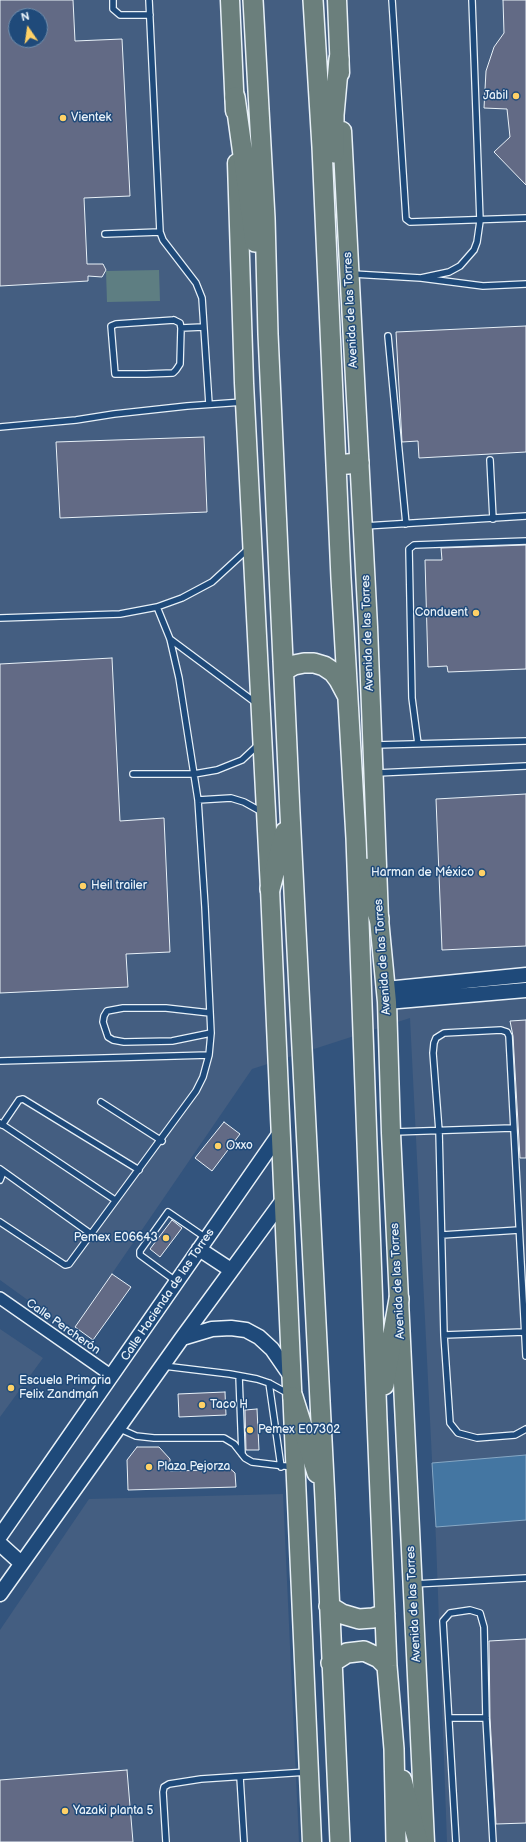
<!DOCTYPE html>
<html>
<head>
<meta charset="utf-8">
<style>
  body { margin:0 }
  #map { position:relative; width:526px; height:1842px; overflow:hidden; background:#33547d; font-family:"Balsamiq Sans",sans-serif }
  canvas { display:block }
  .north { position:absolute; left:8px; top:8px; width:40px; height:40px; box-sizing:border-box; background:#1f4a7a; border:1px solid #6f8dac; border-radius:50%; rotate:347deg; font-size:11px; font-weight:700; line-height:16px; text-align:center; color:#e8f1f8 }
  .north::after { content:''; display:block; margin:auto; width:14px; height:18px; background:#ffd166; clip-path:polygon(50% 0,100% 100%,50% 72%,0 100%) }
</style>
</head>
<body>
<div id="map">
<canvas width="526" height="1842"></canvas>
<div class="north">N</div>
</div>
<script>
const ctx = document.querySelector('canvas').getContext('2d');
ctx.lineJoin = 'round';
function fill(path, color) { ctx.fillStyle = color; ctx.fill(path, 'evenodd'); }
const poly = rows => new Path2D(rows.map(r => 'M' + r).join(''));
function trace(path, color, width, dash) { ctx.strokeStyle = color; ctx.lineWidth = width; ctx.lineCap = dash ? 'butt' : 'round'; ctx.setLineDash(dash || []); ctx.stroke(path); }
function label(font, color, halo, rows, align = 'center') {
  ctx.font = font + ' "Balsamiq Sans",sans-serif'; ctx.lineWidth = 3; ctx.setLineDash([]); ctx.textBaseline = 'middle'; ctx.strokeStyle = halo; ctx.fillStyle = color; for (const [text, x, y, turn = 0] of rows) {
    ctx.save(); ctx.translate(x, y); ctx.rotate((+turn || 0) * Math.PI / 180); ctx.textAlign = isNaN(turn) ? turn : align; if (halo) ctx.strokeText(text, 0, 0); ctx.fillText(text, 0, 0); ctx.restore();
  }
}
const built = poly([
  [0,0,526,0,526,1842,447,1842,436,1540,410,1018,252,1069,72,1332,0,1280],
  [16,16,40,16,40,40,16,40],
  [0,1329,43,1358,0,1417],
  [283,1494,299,1842,0,1842,0,1630,89,1499]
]);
const green = poly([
  [159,270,160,301,107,302,106,271]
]);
const water = poly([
  [526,1455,526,1520,436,1527,432,1463,526,1455]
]);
const building = poly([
  [0,0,73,0,75,41,122,39,130,196,84,198,87,264,103,264,106,270,102,277,88,276,88,281,0,286,0,0],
  [16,16,40,16,40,40,16,40,16,16],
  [503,0,526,0,526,185,494,152,510,137,507,109,484,108,486,71,494,47,504,33,503,0],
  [526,326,526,452,419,458,418,441,402,442,396,332,526,326],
  [204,437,207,512,60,518,56,442,204,437],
  [526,545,526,669,448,672,447,666,428,667,425,560,442,560,441,548,526,545],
  [112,658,120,821,164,818,170,952,126,954,128,987,0,993,0,664,112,658],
  [526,794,526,946,442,950,436,799,526,794],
  [526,1020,526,1158,520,1158,513,1036,510,1021,526,1020],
  [224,1122,240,1134,212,1171,195,1158,224,1122],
  [172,1220,182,1228,160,1257,150,1249,172,1220],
  [112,1274,131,1287,93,1340,75,1327,112,1274],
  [225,1392,226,1415,179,1417,178,1394,225,1392],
  [257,1409,259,1450,246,1450,245,1410,257,1409],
  [137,1447,159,1447,170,1459,170,1471,210,1470,210,1464,225,1464,235,1473,236,1487,128,1490,127,1460,137,1447],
  [526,1639,526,1823,496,1824,490,1718,489,1641,526,1639],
  [127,1770,133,1842,0,1842,0,1780,127,1770]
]);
const service = poly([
  [113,0,113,9,120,15,150,15],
  [149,0,160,232,163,240,196,283,202,298,209,404],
  [392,0,406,219,410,222,526,218],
  [105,234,160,232],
  [353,274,421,278,483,286,526,284],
  [421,278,449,272,460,266,474,250,477,242,480,221,472,0],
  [174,320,180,323,181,328,180,364,176,370,173,373,146,374,115,374,111,326,116,324,174,320],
  [181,328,203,327],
  [388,336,406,524],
  [0,427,76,420,114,414,187,406,243,402],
  [490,460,493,519],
  [365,526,526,516],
  [157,607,182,598,212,582,248,549],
  [0,618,120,614,157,607,170,639,179,678,198,800,205,907,211,1033,209,1055,203,1077,196,1091,69,1264,65,1265,0,1222],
  [170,639,256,703],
  [418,744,412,698,409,549,414,545,526,541],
  [375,745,526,741],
  [377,773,526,766],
  [133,774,194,774,217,770,242,760,258,745],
  [198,800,231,798,244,802,262,812],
  [210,1013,166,1008,123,1008,107,1011,104,1016,103,1022,108,1037,113,1040,124,1042,172,1041,211,1033],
  [0,1061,209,1055],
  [101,1102,162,1141],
  [0,1123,115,1200],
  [2,1125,19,1100,23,1099,139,1170],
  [394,1132,512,1128],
  [0,1169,91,1234],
  [0,1180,3,1172],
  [442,1235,519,1230],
  [177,1282,140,1255,140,1251,168,1212,206,1238],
  [444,1335,524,1332],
  [526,1356,509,1036,507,1032,501,1030,444,1033,436,1038,434,1043,433,1053,439,1131,444,1335,450,1423,458,1433,477,1438,515,1435,526,1429],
  [164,1366,230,1374,257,1379,269,1383,289,1394],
  [239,1376,242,1454],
  [269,1383,281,1467],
  [118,1428,136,1436,154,1438,224,1438,234,1444,245,1458,252,1462,293,1467],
  [414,1584,526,1578],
  [450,1718,486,1718],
  [240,1777,244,1842],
  [166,1842,163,1792,164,1787,169,1784,201,1779,307,1772],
  [456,1842,443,1621,450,1613,470,1610,480,1613,484,1627,486,1718,493,1842]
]);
const minor = poly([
  [0,1298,112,1376]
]);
const tertiary = poly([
  [386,989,526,975],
  [387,1002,526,990],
  [199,1249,231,1270],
  [182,1338,212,1329,231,1328,246,1330,259,1337,272,1349,292,1378],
  [0,1536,280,1133],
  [0,1544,21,1563],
  [0,1594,182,1338,283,1200]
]);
const primary = poly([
  [230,0,235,111],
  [337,0,340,73],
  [342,131,368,627,379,919,387,1002,391,1133,425,1842],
  [237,163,244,383,270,889,312,1842]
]);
const trunk = poly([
  [253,0,265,218,268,334,290,813,325,1499,340,1842],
  [313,0,322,147,341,578,356,838,377,1420,387,1666,394,1749,396,1842],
  [235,97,255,242],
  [334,153,334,115,339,59],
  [336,465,359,463],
  [285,670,294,665,304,663,314,663,324,666,333,672,339,680,347,695],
  [365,868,379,919],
  [270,889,285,832],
  [384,1385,399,1299],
  [293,1397,317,1473],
  [329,1606,342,1614,359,1619,373,1618,385,1614],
  [331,1663,347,1653,364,1651,379,1658,387,1666],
  [402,1780,418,1842]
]);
const markers = [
  [516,96,4,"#ffd166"],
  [63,118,4,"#ffd166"],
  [476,613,4,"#ffd166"],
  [482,873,4,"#ffd166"],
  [83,886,4,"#ffd166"],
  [218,1146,4,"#ffd166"],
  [166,1238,4,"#ffd166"],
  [11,1388,4,"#ffd166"],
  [202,1405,4,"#ffd166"],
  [250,1430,4,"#ffd166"],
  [149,1467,4,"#ffd166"],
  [65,1811,4,"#ffd166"]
];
const poiNames = [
  ["Jabil",508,96,"right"],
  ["Vientek",71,118],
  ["Conduent",468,613,"right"],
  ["Harman de México",474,873,"right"],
  ["Heil trailer",91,886],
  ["Oxxo",226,1146],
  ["Pemex E06643",158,1238,"right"],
  ["Escuela Primaria",19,1381],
  ["Felix Zandman",19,1395],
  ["Taco H",210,1405],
  ["Pemex E07302",258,1430],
  ["Plaza Pejorza",157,1467],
  ["Yazaki planta 5",73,1811]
];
const streetNames = [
  ["Avenida de las Torres",351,310,-93],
  ["Avenida de las Torres",368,633,-92],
  ["Avenida de las Torres",383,957,-94],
  ["Avenida de las Torres",398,1281,-93],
  ["Calle Hacienda de las Torres",168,1295,-56],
  ["Calle Percherón",63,1327,35],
  ["Avenida de las Torres",414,1604,-93]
];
fill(built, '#445e81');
fill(green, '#5e7e82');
fill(water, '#4476a2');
trace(water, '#86a7c4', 1);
fill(building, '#626a85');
trace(building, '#e8f1f8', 1);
trace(service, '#e8f1f8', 8);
trace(minor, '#e8f1f8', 14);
trace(tertiary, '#e8f1f8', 17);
trace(primary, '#e8f1f8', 21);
trace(trunk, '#e8f1f8', 22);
trace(service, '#1f4a7a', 5.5);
trace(minor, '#1f4a7a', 11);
trace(tertiary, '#1f4a7a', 14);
trace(primary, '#6b7f7c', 18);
trace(trunk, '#6b7f7c', 19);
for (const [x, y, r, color] of markers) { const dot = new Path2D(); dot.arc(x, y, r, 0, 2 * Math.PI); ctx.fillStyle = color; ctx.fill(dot); trace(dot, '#1f4a7a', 1.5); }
label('12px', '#e8f1f8', '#1f4a7a', poiNames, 'left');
label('12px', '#e8f1f8', '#1f4a7a', streetNames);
</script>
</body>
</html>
